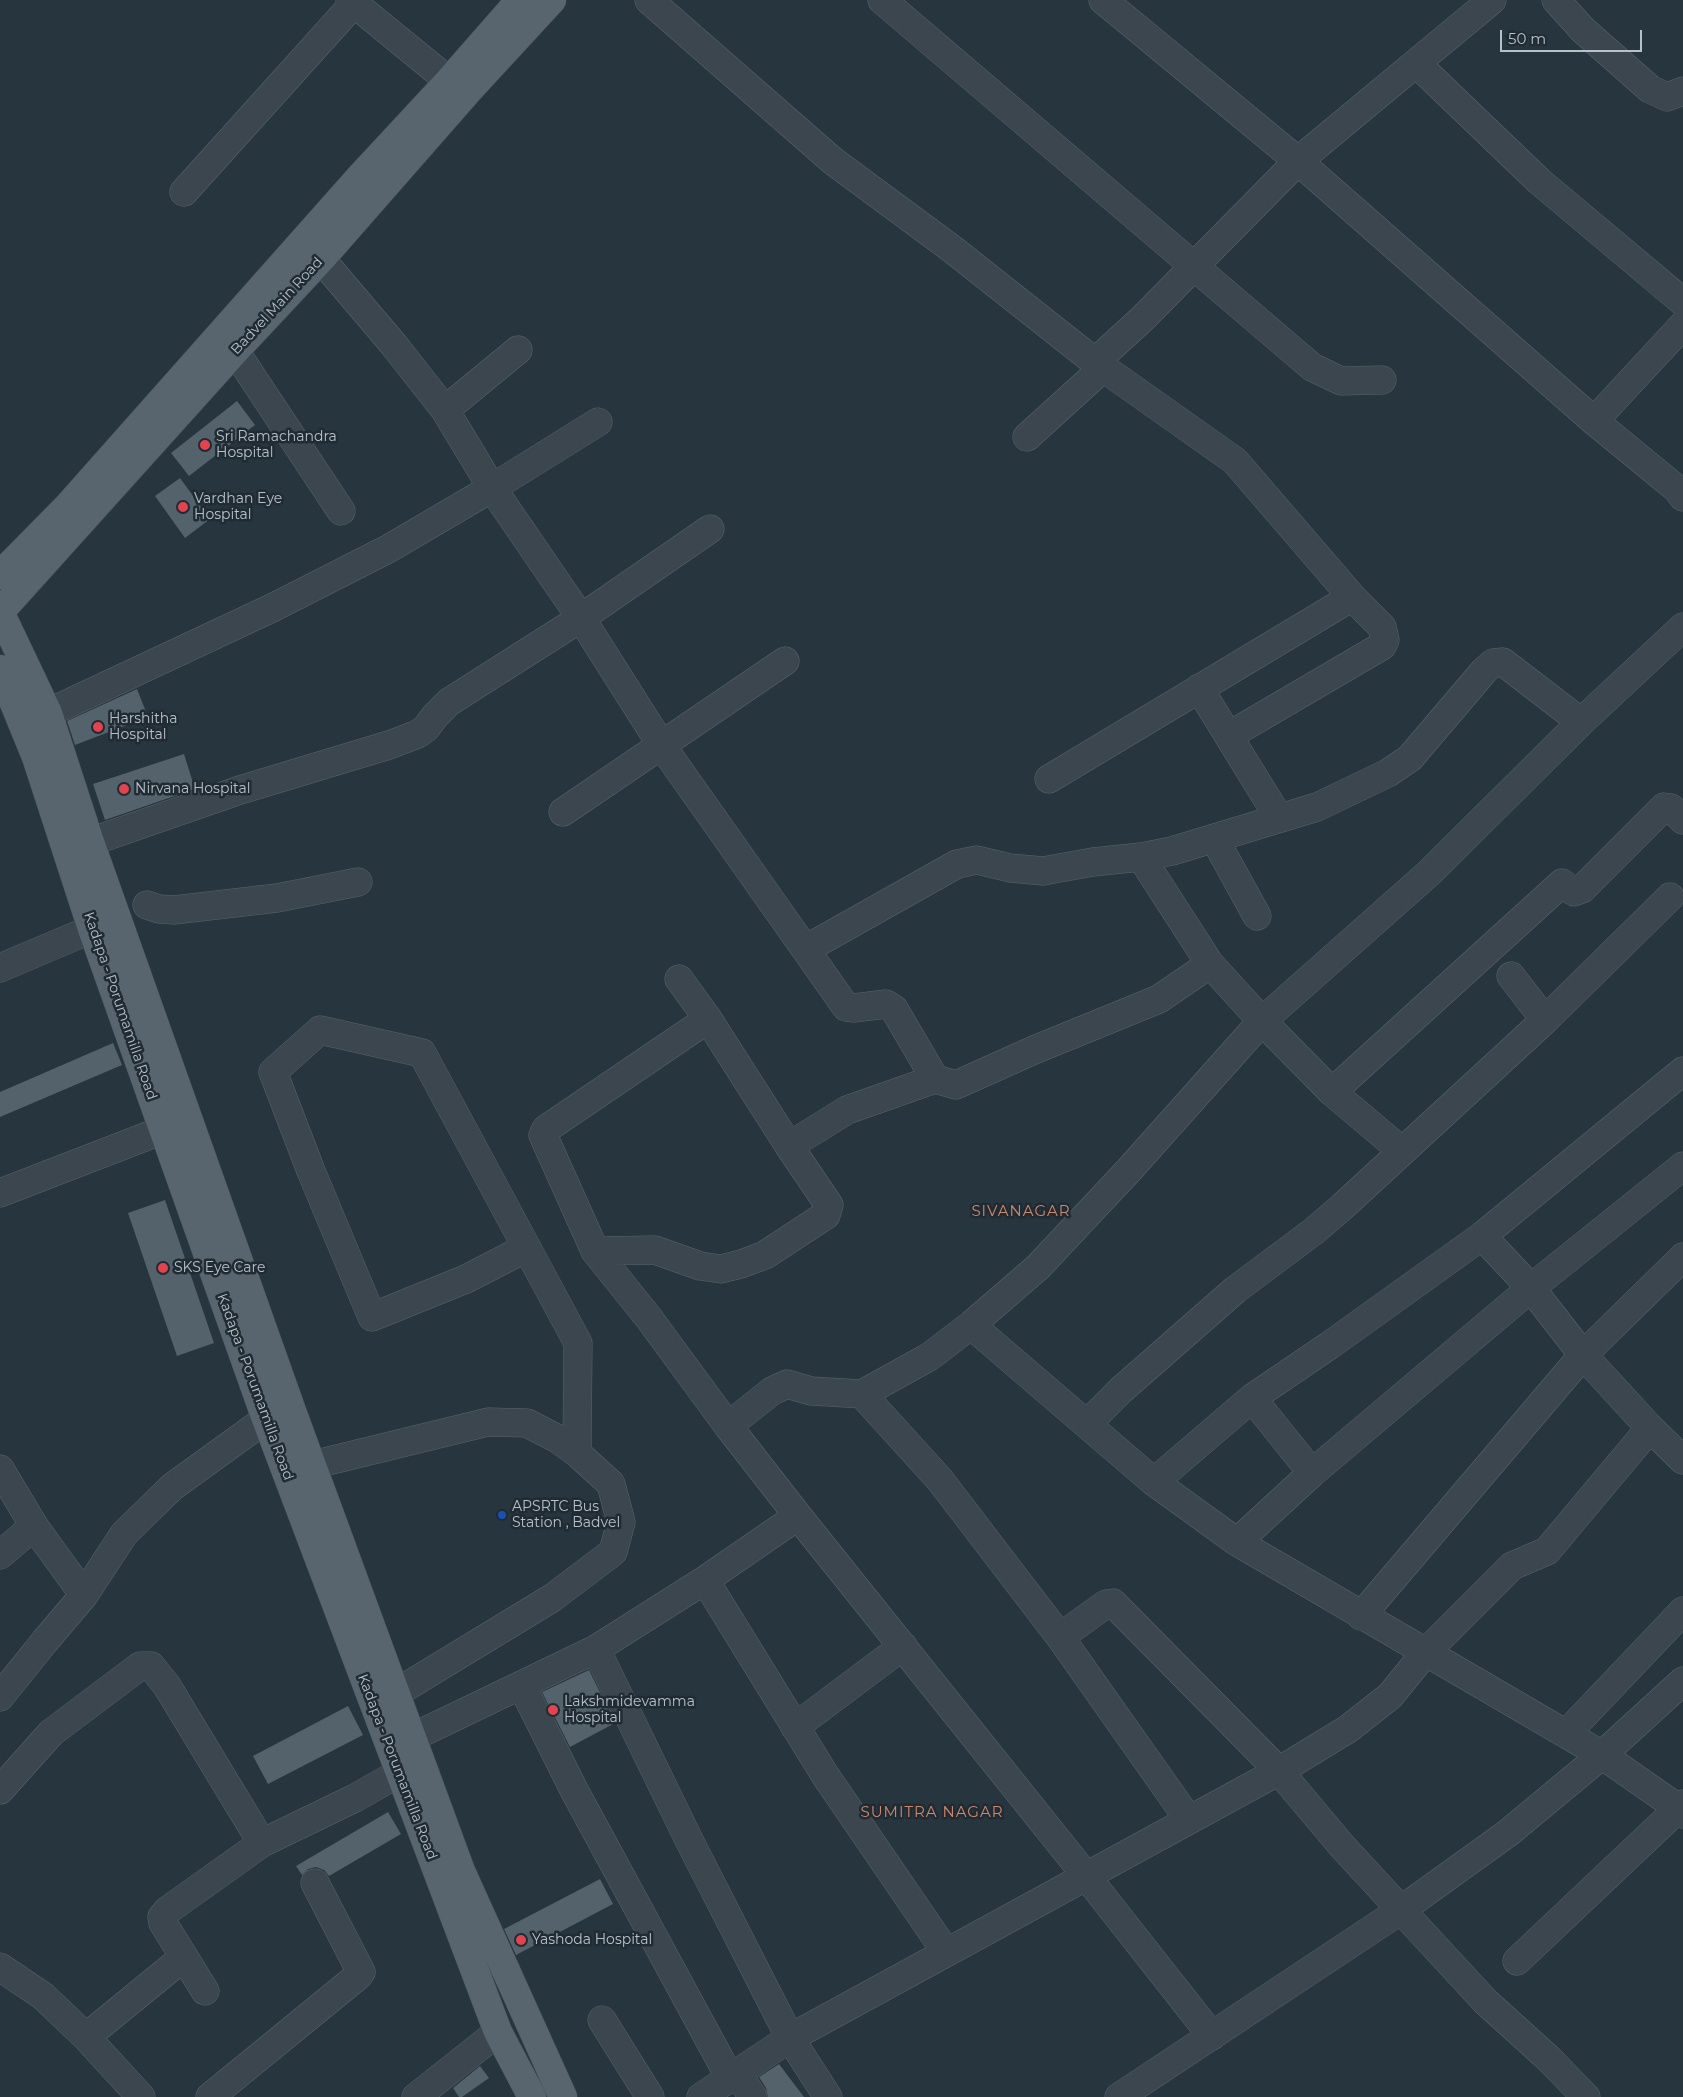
<!DOCTYPE html>
<html>
<head>
<meta charset="utf-8">
<style>
  body { margin:0 }
  #map { position:relative; width:1683px; height:2097px; overflow:hidden; background:#27353e; font-family:Montserrat,sans-serif }
  canvas { display:block }
  .scale { position:absolute; left:1500px; top:30px; width:142px; height:22px; box-sizing:border-box; border:2px solid #b7c1c9; border-top:0; padding-left:6px; font-size:15px; line-height:18px; white-space:nowrap; color:#b7c1c9; -webkit-text-stroke:4px #202b33; paint-order:stroke }
</style>
</head>
<body>
<div id="map">
<canvas width="1683" height="2097"></canvas>
<div class="scale">50 m</div>
</div>
<script>
const ctx = document.querySelector('canvas').getContext('2d');
ctx.lineJoin = 'round';
function fill(path, color) { ctx.fillStyle = color; ctx.fill(path, 'evenodd'); }
const poly = rows => new Path2D(rows.map(r => 'M' + r).join(''));
function trace(path, color, width, dash) { ctx.strokeStyle = color; ctx.lineWidth = width; ctx.lineCap = dash ? 'butt' : 'round'; ctx.setLineDash(dash || []); ctx.stroke(path); }
function label(font, color, halo, rows, align = 'center') {
  ctx.font = font + ' Montserrat,sans-serif'; ctx.lineWidth = 5; ctx.setLineDash([]); ctx.textBaseline = 'middle'; ctx.strokeStyle = halo; ctx.fillStyle = color; for (const [text, x, y, turn = 0] of rows) {
    ctx.save(); ctx.translate(x, y); ctx.rotate((+turn || 0) * Math.PI / 180); ctx.textAlign = isNaN(turn) ? turn : align; if (halo) ctx.strokeText(text, 0, 0); ctx.fillText(text, 0, 0); ctx.restore();
  }
}
const building = poly([
  [237,401,255,425,189,476,171,453],
  [180,478,210,519,185,538,155,496],
  [137,689,148,717,75,745,67,721],
  [184,754,195,789,105,820,93,784],
  [113,1043,122,1065,0,1117,0,1092],
  [165,1200,214,1343,177,1356,128,1213],
  [589,1670,615,1723,570,1747,542,1692],
  [348,1706,363,1735,268,1784,253,1756],
  [388,1812,401,1834,329,1876,324,1870,316,1867,308,1869,302,1875,296,1866],
  [600,1879,613,1904,516,1955,504,1929],
  [779,2064,804,2097,768,2097,766,2088,759,2077],
  [480,2066,489,2078,462,2097,459,2097,453,2088]
]);
const minor = poly([
  [350,0,449,81],
  [649,0,833,161,952,249,1095,362,1235,461,1352,597,1382,627,1385,640,1382,646,1230,735],
  [882,0,1312,367,1341,381,1382,380],
  [1103,0,1298,161,1594,421,1677,489,1683,497],
  [1556,0,1583,30,1650,89,1667,97,1683,91],
  [1417,64,1539,181,1683,302],
  [184,192,357,0],
  [321,259,394,345,445,410,492,488,581,618,662,746,846,1007,854,1008,886,1004,894,1009,935,1079],
  [235,351,341,511],
  [1095,362,1142,319,1298,161,1492,0],
  [445,410,518,350],
  [1594,421,1683,325],
  [1027,437,1103,368],
  [1199,688,1279,818],
  [48,713,272,608,388,549,492,488,598,422],
  [1049,779,1352,597],
  [563,812,785,661],
  [1214,838,1257,916],
  [90,842,240,790,389,745,418,734,426,728,435,716,449,702,581,618,710,529],
  [1141,857,1210,964,1262,1021,1332,1092,1402,1151],
  [147,905,159,909,174,910,277,898,358,882],
  [806,949,957,864,977,860,1010,868,1043,871,1093,862,1141,857,1172,851,1317,807,1388,773,1410,758,1484,671,1493,663,1503,662,1581,722],
  [0,968,92,929],
  [1511,976,1545,1020],
  [708,1019,546,1129,543,1135,595,1251,648,1317,728,1426,798,1516,1087,1877,1212,2036],
  [1332,1092,1562,883,1574,892,1582,889,1664,807,1671,808,1683,820],
  [789,1146,847,1110,935,1079,956,1085,1034,1050,1159,999,1210,964],
  [0,1193,163,1130],
  [1482,1236,1531,1288,1583,1355,1650,1428,1683,1460],
  [526,1248,466,1279,372,1317,311,1171,273,1072,320,1030,422,1053,578,1343,577,1453],
  [595,1251,655,1250,700,1266,721,1269,741,1264,765,1255,826,1215,829,1205,789,1146,708,1019,679,979],
  [971,1325,1154,1482,1237,1542,1602,1755,1678,1808,1683,1814],
  [862,1394,940,1480,1060,1637,1189,1820],
  [1252,1398,1312,1473],
  [1087,1424,1121,1390,1235,1290,1314,1231,1342,1207,1545,1020,1670,897],
  [728,1426,772,1391,787,1384,811,1391,862,1394,929,1357,971,1325,1038,1267,1129,1170,1262,1021,1429,873,1581,722,1683,627],
  [312,1465,488,1422,527,1423,556,1438,577,1453,611,1484,621,1522,613,1552,552,1598,396,1693],
  [0,1469,34,1526,84,1595],
  [1154,1482,1252,1398,1330,1345,1482,1236,1683,1071],
  [1237,1542,1312,1473,1531,1288,1683,1166],
  [0,1555,34,1526],
  [705,1580,825,1775,946,1952],
  [1361,1616,1583,1355,1683,1257],
  [1060,1637,1106,1604,1113,1603,1279,1771,1342,1846,1485,2001,1549,2059,1586,2097],
  [596,1649,689,1840,790,2038,828,2097],
  [522,1686,574,1790,730,2078],
  [0,1697,45,1641,84,1595,124,1534,172,1487,266,1419],
  [795,1727,903,1646],
  [1566,1734,1683,1611],
  [413,1737,596,1649,705,1580,798,1516],
  [0,1790,51,1733,140,1666,151,1666,167,1686,262,1843,355,1798,399,1773],
  [1517,1961,1683,1804],
  [0,1967,43,1996,86,2037,141,2097],
  [205,1991,163,1923,162,1917,168,1910,262,1843],
  [602,2020,650,2097],
  [86,2037,184,1957],
  [737,2073,753,2097],
  [210,2097,358,1976,361,1972,315,1883],
  [416,2097,498,2032],
  [701,2097,790,2038,1279,1771,1348,1729,1390,1696,1425,1653,1512,1566,1547,1551,1650,1428],
  [1119,2097,1401,1910,1508,1833,1602,1755,1683,1681]
]);
const major = poly([
  [0,575,67,507,358,179,449,81,520,0],
  [0,612,48,713,90,842,292,1411,461,1871,563,2097],
  [0,612,235,351,321,259,469,90,552,0],
  [0,669,36,757,92,929,266,1419,498,2032,532,2097]
]);
const markers = [
  [205,445,6,"#e0444e"],
  [183,507,6,"#e0444e"],
  [98,727,6,"#e0444e"],
  [124,789,6,"#e0444e"],
  [163,1268,6,"#e0444e"],
  [502,1515,5,"#1a4fb4"],
  [553,1710,6,"#e0444e"],
  [521,1940,6,"#e0444e"]
];
const streetNames = [
  ["Badvel Main Road",277,306,-47],
  ["Kadapa - Porumamilla Road",120,1006,71],
  ["Kadapa - Porumamilla Road",255,1387,70],
  ["Kadapa - Porumamilla Road",397,1767,69]
];
const poiNames = [
  ["Sri Ramachandra",216,437],
  ["Hospital",216,453],
  ["Vardhan Eye",194,499],
  ["Hospital",194,515],
  ["Harshitha",109,719],
  ["Hospital",109,735],
  ["Nirvana Hospital",135,789],
  ["SKS Eye Care",174,1268],
  ["APSRTC Bus",512,1507],
  ["Station , Badvel",512,1523],
  ["Lakshmidevamma",564,1702],
  ["Hospital",564,1718],
  ["Yashoda Hospital",532,1940]
];
const neighbourhoodNames = [
  ["SIVANAGAR",1021,1212],
  ["SUMITRA NAGAR",932,1813]
];
fill(building, '#53626b');
trace(minor, '#59646c', 29);
trace(major, '#47525a', 29);
trace(minor, '#3b464e', 28);
trace(major, '#59656e', 28);
for (const [x, y, r, color] of markers) { const dot = new Path2D(); dot.arc(x, y, r, 0, 2 * Math.PI); ctx.fillStyle = color; ctx.fill(dot); trace(dot, '#202b33', 2); }
label('14px', '#b7c1c9', '#202b33', streetNames);
label('14px', '#b7c1c9', '#202b33', poiNames, 'left');
ctx.letterSpacing = '1px';
label('15px', '#cd886e', '#202b33', neighbourhoodNames);
ctx.letterSpacing = '0px';
</script>
</body>
</html>
